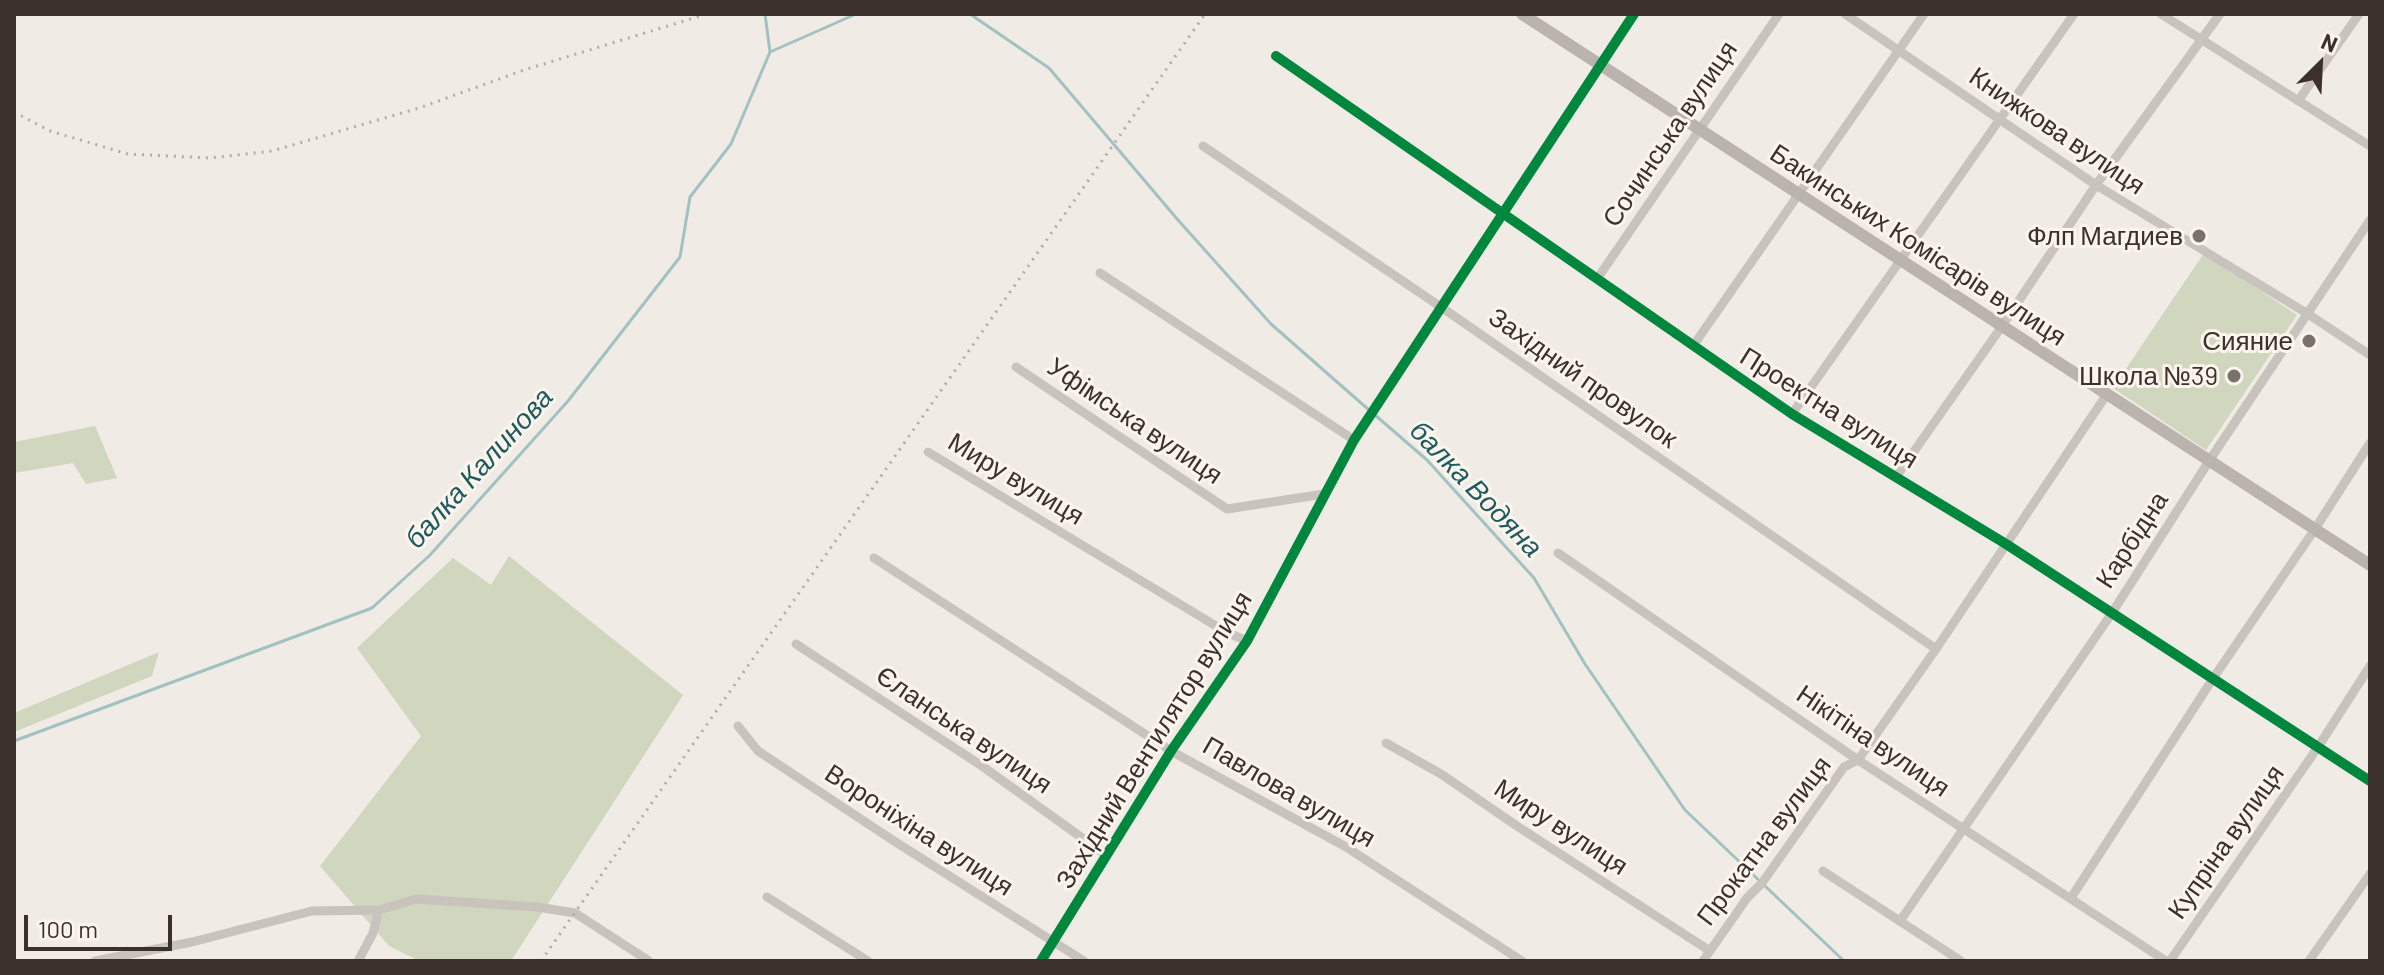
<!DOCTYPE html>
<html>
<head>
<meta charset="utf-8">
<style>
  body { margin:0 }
  #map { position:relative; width:2384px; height:975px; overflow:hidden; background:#f0ebe5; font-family:Barlow,sans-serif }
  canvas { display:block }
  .frame { position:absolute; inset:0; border:16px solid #3b302b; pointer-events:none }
  .north { position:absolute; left:2280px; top:24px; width:80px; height:80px; -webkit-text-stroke:6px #fbf5ee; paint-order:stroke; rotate:24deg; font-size:22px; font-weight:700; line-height:32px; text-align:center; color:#3b302b }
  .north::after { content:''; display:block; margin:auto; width:28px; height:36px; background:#3b302b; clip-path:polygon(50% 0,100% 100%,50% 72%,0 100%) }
  .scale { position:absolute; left:24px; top:915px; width:148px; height:36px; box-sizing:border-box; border:4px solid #3b302b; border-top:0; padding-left:10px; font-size:24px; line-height:28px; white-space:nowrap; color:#3b302b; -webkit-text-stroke:6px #fbf5ee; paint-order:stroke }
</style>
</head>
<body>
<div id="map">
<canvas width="2384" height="975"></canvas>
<div class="frame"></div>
<div class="north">N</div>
<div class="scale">100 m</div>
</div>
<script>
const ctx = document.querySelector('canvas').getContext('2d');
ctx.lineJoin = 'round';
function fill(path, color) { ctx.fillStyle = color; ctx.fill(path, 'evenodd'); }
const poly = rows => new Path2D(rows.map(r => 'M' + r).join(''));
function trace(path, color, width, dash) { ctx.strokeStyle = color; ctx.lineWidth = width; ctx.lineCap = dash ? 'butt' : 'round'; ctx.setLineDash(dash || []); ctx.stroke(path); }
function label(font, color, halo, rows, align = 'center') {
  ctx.font = font + ' Barlow,sans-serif'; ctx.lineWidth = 6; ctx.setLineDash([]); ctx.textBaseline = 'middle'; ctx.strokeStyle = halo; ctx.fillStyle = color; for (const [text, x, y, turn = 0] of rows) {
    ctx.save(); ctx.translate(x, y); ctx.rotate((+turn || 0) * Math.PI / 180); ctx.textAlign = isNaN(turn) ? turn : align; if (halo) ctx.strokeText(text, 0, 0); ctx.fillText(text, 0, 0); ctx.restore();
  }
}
const green = poly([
  [2204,253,2297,315,2206,450,2113,388],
  [95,426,117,478,86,484,73,463,14,473,14,442],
  [509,556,683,695,511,961,419,961,389,946,320,866,421,736,357,648,453,558,491,585],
  [159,652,152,676,14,732,14,713]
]);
const stream = poly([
  [970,14,1049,68,1178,220,1271,324,1369,410],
  [770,52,856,14],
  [1375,415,1427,460,1534,578,1585,664,1685,810,1844,961],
  [14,741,372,608,430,555,568,401,680,257,690,197,731,144,770,52,765,14]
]);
const street = poly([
  [1845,14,2096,185,2308,314,2370,355],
  [2161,14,2370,146],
  [1276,56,1792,414,2006,544,2370,781],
  [2298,101,2359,14],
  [1203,146,1441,307,1936,649],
  [1100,273,1354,440],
  [1597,279,1779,14],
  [1693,346,1924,14],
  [1016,367,1227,509,1324,494],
  [1792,414,2074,14],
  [928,452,1226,632,1247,641],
  [1896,477,2002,326,2096,185,2220,14],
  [1558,553,1858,760,2166,961],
  [874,558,1171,751,1346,847,1522,961],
  [796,644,982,766,1106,855],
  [738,726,758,751,894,841,1084,961],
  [1386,743,1441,774,1517,826,1710,951],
  [1823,871,1961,961],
  [767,897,868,961],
  [2071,898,2212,680,2315,529,2370,443],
  [1900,921,2112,613,2209,461,2370,220],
  [95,961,192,942,312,911,379,910,416,899,537,907,575,913,649,961],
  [358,961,373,933,379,910],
  [1041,961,1171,751,1247,641,1354,440,1634,14],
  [1703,961,1747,898,1762,883,1844,767,1858,760,1936,649,2107,394],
  [2170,961,2318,747,2370,666],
  [2309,961,2370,874]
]);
const secondary = poly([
  [1522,14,2370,565]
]);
const rail = poly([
  [14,112,50,131,128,154,210,158,272,151,419,108,524,70,707,14],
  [541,961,1205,14]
]);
const cycleway = poly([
  [1276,56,1792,414,2006,544,2370,781],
  [1041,961,1171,751,1247,641,1354,440,1634,14]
]);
const markers = [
  [2199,236,8,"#7a716c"],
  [2309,341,8,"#7a716c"],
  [2234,376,8,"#7a716c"]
];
const streetNames = [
  ["Книжкова вулиця",2057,131,34],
  ["Сочинська вулиця",1670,134,-56],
  ["Бакинських Комісарів вулиця",1918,245,33],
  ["Західний провулок",1583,378,35],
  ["Проектна вулиця",1829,408,32],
  ["Уфімська вулиця",1135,421,34],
  ["Миру вулиця",1016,479,31],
  ["Карбідна",2132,540,-57],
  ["Єланська вулиця",964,730,34],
  ["Західний Вентилятор вулиця",1154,740,-58],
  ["Нікітіна вулиця",1873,741,34],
  ["Павлова вулиця",1289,792,30],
  ["Миру вулиця",1561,827,33],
  ["Вороніхіна вулиця",919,830,33],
  ["Прокатна вулиця",1764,841,-53],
  ["Купріна вулиця",2226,842,-55]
];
const poiNames = [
  ["Флп Магдиев",2183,236],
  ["Сияние",2293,341],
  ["Школа №39",2218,376]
];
const waterNames = [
  ["балка Калинова",479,468,-48],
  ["балка Водяна",1476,489,46]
];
fill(green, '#d1d6bf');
trace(stream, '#a1c2c1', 3);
trace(street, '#c9c3be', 9);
trace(secondary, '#bab3ae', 12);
trace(rail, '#b1aca8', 3, [2, 6]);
trace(cycleway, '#00873e', 10);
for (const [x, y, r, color] of markers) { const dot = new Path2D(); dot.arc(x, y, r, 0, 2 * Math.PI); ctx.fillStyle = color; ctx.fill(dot); trace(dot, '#fbf5ee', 3); }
label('26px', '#3b302b', '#fbf5ee', streetNames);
label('26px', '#3b302b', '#fbf5ee', poiNames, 'right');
label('italic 28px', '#1f5a5e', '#fbf5ee', waterNames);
</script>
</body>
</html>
